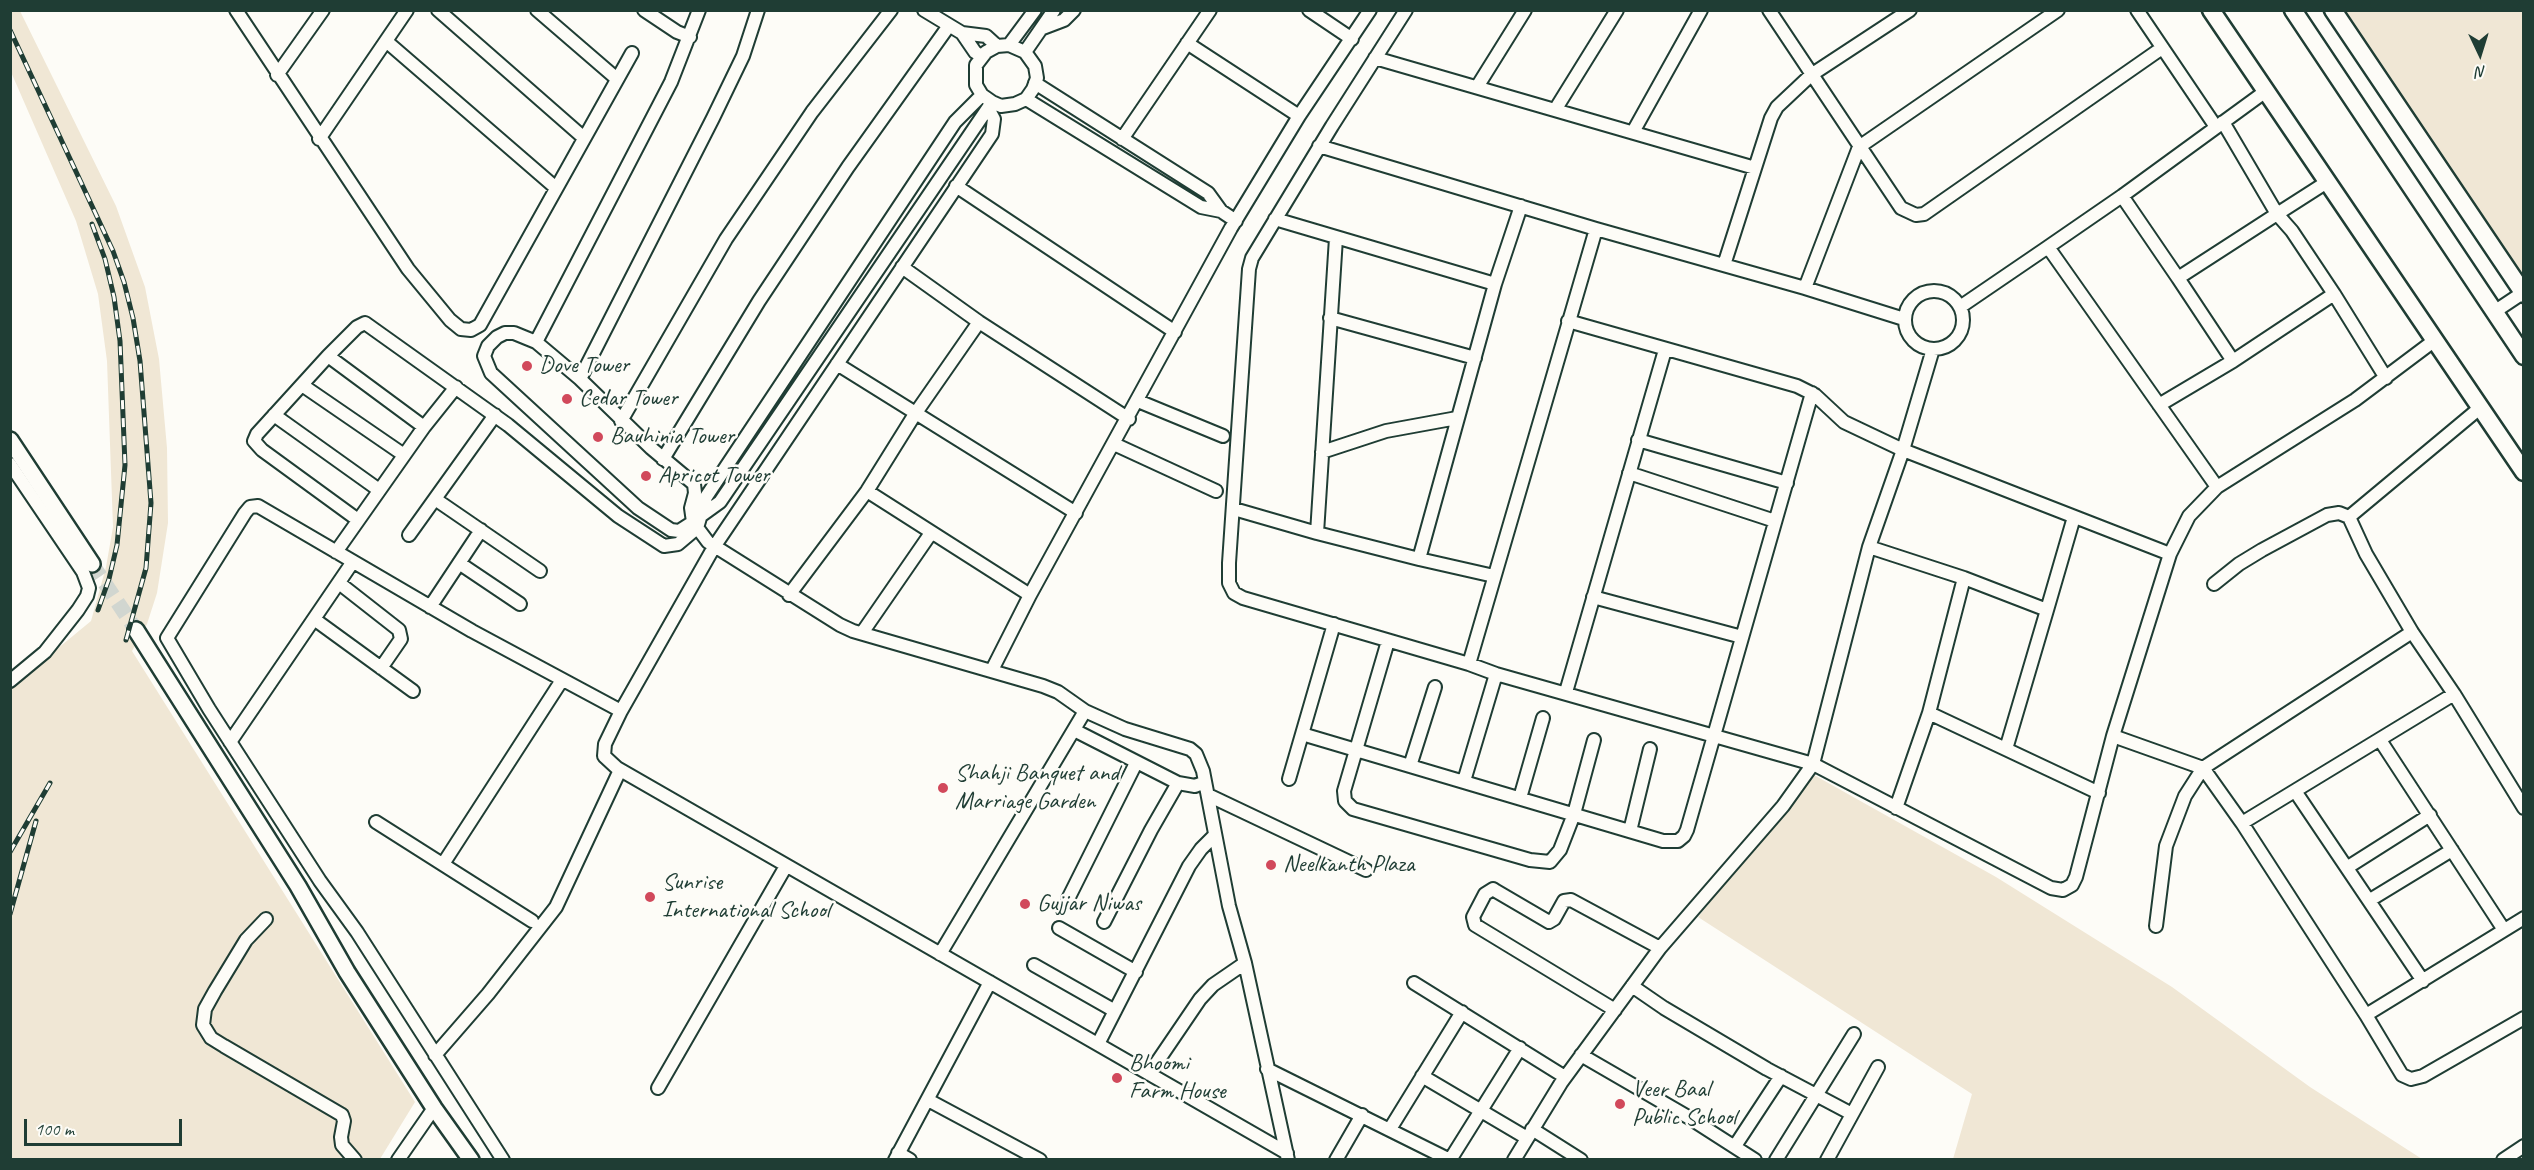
<!DOCTYPE html>
<html>
<head>
<meta charset="utf-8">
<style>
  body { margin:0 }
  #map { position:relative; width:2534px; height:1170px; overflow:hidden; background:#fdfcf7; font-family:Caveat,sans-serif }
  canvas { display:block }
  .frame { position:absolute; inset:0; border:12px solid #1f3d34; pointer-events:none }
  .north { position:absolute; left:2450px; top:24px; width:60px; height:60px; -webkit-text-stroke:4px #fdfcf7; paint-order:stroke; rotate:176deg; font-size:16px; font-weight:700; line-height:24px; text-align:center; color:#1f3d34 }
  .north::after { content:''; display:block; margin:auto; width:21px; height:27px; background:#1f3d34; clip-path:polygon(50% 0,100% 100%,50% 72%,0 100%) }
  .scale { position:absolute; left:24px; top:1119px; width:158px; height:27px; box-sizing:border-box; border:3px solid #1f3d34; border-top:0; padding-left:8px; font-size:18px; line-height:21px; white-space:nowrap; color:#1f3d34; -webkit-text-stroke:4px #fdfcf7; paint-order:stroke }
</style>
</head>
<body>
<div id="map">
<canvas width="2534" height="1170"></canvas>
<div class="frame"></div>
<div class="north">N</div>
<div class="scale">100 m</div>
</div>
<script>
const ctx = document.querySelector('canvas').getContext('2d');
ctx.lineJoin = 'round';
function fill(path, color) { ctx.fillStyle = color; ctx.fill(path, 'evenodd'); }
const poly = rows => new Path2D(rows.map(r => 'M' + r).join(''));
function trace(path, color, width, dash) { ctx.strokeStyle = color; ctx.lineWidth = width; ctx.lineCap = dash ? 'butt' : 'round'; ctx.setLineDash(dash || []); ctx.stroke(path); }
function label(font, color, halo, rows, align = 'center') {
  ctx.font = font + ' Caveat,sans-serif'; ctx.lineWidth = 5; ctx.setLineDash([]); ctx.textBaseline = 'middle'; ctx.strokeStyle = halo; ctx.fillStyle = color; for (const [text, x, y, turn = 0] of rows) {
    ctx.save(); ctx.translate(x, y); ctx.rotate((+turn || 0) * Math.PI / 180); ctx.textAlign = isNaN(turn) ? turn : align; if (halo) ctx.strokeText(text, 0, 0); ctx.fillText(text, 0, 0); ctx.restore();
  }
}
const built = poly([
  [10,11,20,11,116,206,145,287,159,359,167,448,168,523,157,593,147,624,132,651,415,1102,380,1159,11,1159,11,687,91,621,106,567,113,527,107,361,98,294,76,221,11,72],
  [2338,11,2523,11,2523,285],
  [1814,775,1996,877,2172,987,2310,1087,2422,1159,1953,1159,1972,1094,1698,917]
]);
const tertiaryTunnel = poly([
  [92,564,136,630]
]);
const minor = poly([
  [236,10,408,269,450,320,461,329,471,330,480,325,632,53],
  [438,10,584,138],
  [537,10,617,79],
  [644,10,677,32,690,37],
  [924,10,962,33,986,36,997,46,1009,45,1025,52,1035,66,1037,78,1033,89,1026,99,1015,104,1001,106,992,102,982,95,976,85,976,65,986,52,997,46],
  [1309,10,1352,39],
  [1406,10,1332,126,1252,258,1249,269,1229,563,1229,583,1234,593,1243,598,1469,664,1496,674,1813,764,2051,888,2063,890,2072,885,2076,877,2113,736,2170,554,2189,516,2217,487,2355,400,2435,340],
  [1769,10,1901,208,1916,215,1924,214,2162,48],
  [2137,10,2216,127],
  [1043,28,1064,20,1074,10],
  [962,33,975,52,981,56],
  [386,41,556,188],
  [1187,43,1299,116],
  [1009,45,1035,10],
  [1025,52,1054,10],
  [1375,58,1755,168],
  [277,75,323,10],
  [1035,83,1208,193,1221,211,1236,221],
  [1477,87,1525,10],
  [1026,99,1201,207,1221,211],
  [988,108,994,119,992,134,714,547,621,711,605,744,604,756,617,768,1287,1153],
  [1555,110,1617,10],
  [2223,122,2277,214,2327,182],
  [1633,132,1701,10],
  [319,139,407,10],
  [1122,139,1210,10],
  [1319,146,1596,229,1805,288,1904,319],
  [956,186,1175,332],
  [2122,196,2178,278],
  [1275,219,1495,284],
  [1724,265,1771,118,1777,107,1811,75,1910,10],
  [902,267,979,322,1129,419],
  [1805,288,1859,147,2058,10],
  '1905 320a29 29 0 1 1 58 0a29 29 0 1 1-58 0Z',
  [1960,307,2048,247],
  [2494,312,2524,292],
  [1330,318,1475,358],
  [1568,321,1797,386,1815,395,1844,422,1903,450,1933,349],
  [536,342,671,82,699,10],
  [328,356,424,427],
  [2233,361,2178,278,2277,214,2292,231,2334,294,2386,378],
  [837,364,1076,513],
  [580,379,713,118,743,56,758,10],
  [302,385,404,455],
  [1138,401,1223,436],
  [2159,405,2233,361,2334,294],
  [274,415,379,490],
  [621,421,726,239,812,112,891,10],
  [1638,440,1787,483],
  [1114,444,1216,491],
  [1322,452,1386,431,1457,418],
  [663,459,759,301,848,167,948,27],
  [10,464,83,572,89,588,87,596,78,610,45,652,10,681],
  [1629,473,1775,521],
  [2217,487,2048,247,2122,196,2266,91],
  [867,491,1030,595],
  [435,499,540,571],
  [1234,509,1317,533,1419,559,1495,284,1521,206],
  [702,515,720,502,992,102],
  [2349,517,2481,407],
  [358,520,262,450,254,441,257,434,328,356,357,327,365,323,508,425,618,516,664,546,678,544,697,528,706,497,955,122,982,95],
  [693,522,679,531,671,530,638,508,491,373,484,356,488,346,497,337,505,333,514,333,536,342,580,379,651,448,694,484,695,493,691,508,693,522,708,542,840,625,853,631,1043,686,1058,692,1085,711,1125,729,1190,749,1196,754,1203,771,1229,906,1245,963,1288,1160],
  [1317,533,1336,238],
  [409,535,495,415],
  [1869,547,1964,578,2047,610,2006,749],
  [336,552,424,427,456,387],
  [1419,559,1494,576],
  [459,563,520,604],
  [339,583,399,630,401,639,381,668],
  [2214,584,2239,564,2262,550,2327,515,2339,513,2349,517,2366,554,2412,632,2454,694,2524,808],
  [789,595,867,491,915,414,979,322],
  [1593,597,1742,637],
  [430,607,481,530],
  [2047,610,2074,517],
  [314,619,413,691],
  [862,633,931,533],
  [1388,641,1344,791,1345,801,1353,809,1530,860,1550,862,1560,850,1574,814,1594,740],
  [1469,664,1596,229],
  [992,670,1030,595,1231,228,1299,116,1370,10],
  [1566,692,1665,350],
  [1929,713,1964,578],
  [1074,730,1178,783,1195,786,1205,782],
  [1302,734,1663,841,1678,841,1684,836,1687,830,1812,393],
  [2113,736,2203,768,2412,632],
  [2380,740,2504,930],
  [230,742,352,563],
  [1410,766,1435,687],
  [1289,779,1334,624],
  [1464,781,1496,674],
  [2295,791,2423,981],
  [1208,795,1366,870],
  [1520,798,1543,718],
  [1896,808,1929,713,2099,793],
  [376,822,532,921],
  [2242,823,2454,694],
  [1630,831,1650,749],
  [443,864,562,680],
  [2348,867,2430,815],
  [1068,899,1136,763],
  [2370,900,2452,850],
  [266,919,246,940,215,991,205,1009,203,1025,211,1038,224,1046,342,1115,344,1121,341,1137,342,1145,355,1160],
  [1104,922,1151,830,1178,783],
  [2156,926,2166,846,2185,796,2203,768,2242,823,2366,1015,2402,1075,2411,1079,2423,1076,2524,1018],
  [1059,928,1136,972],
  [940,954,1085,711],
  [1034,965,1115,1011],
  [1414,983,1565,1077],
  [1632,986,1664,1008,1767,1069,1852,1114],
  [1615,1010,1475,925,1473,917,1485,894,1493,889,1496,891,1549,922,1554,919,1564,901,1571,900,1660,948],
  [2366,1015,2524,918],
  [1098,1044,1189,866,1201,849,1214,836],
  [435,1055,488,994,556,907,620,770],
  [1581,1055,1688,1117,1755,1160],
  [1267,1069,1450,1160],
  [1149,1074,1200,999,1213,985,1245,963],
  [1422,1076,1527,1138],
  [658,1088,786,866],
  [928,1100,1040,1160],
  [1390,1129,1462,1012],
  [1532,1129,1581,1160],
  [1735,1146,1781,1076],
  [898,1153,910,1160],
  [398,1160,434,1108],
  [503,1160,357,932,320,881,209,709,167,638,245,513,250,507,258,506,472,631,621,711],
  [895,1160,990,982],
  [1336,1160,1362,1115],
  [1450,1160,1520,1048],
  [1514,1160,1561,1083,1660,948,1783,806,1813,764,1869,547,1903,450,2170,554],
  [1776,1160,1854,1034],
  [1827,1160,1878,1067],
  [2503,1160,2524,1146]
]);
const tertiary = poly([
  [10,440,92,564],
  [136,630,298,886,347,972,434,1108,471,1160]
]);
const secondary = poly([
  [2211,10,2524,472],
  [2293,10,2524,356],
  [2333,10,2524,294]
]);
const rail = poly([
  [10,30,113,251,124,282,133,318,140,361,151,503,146,568,126,640],
  [92,224,105,259,114,297,120,341,125,465,117,545,109,579,98,610],
  [10,852,50,783],
  [10,914,36,821]
]);
const markers = [
  [527,366,6,"#d1495b"],
  [567,399,6,"#d1495b"],
  [598,437,6,"#d1495b"],
  [646,476,6,"#d1495b"],
  [943,788,6,"#d1495b"],
  [1271,865,6,"#d1495b"],
  [650,897,6,"#d1495b"],
  [1025,904,6,"#d1495b"],
  [1117,1078,6,"#d1495b"],
  [1620,1104,6,"#d1495b"]
];
const poiNames = [
  ["Dove Tower",539,366],
  ["Cedar Tower",579,399],
  ["Bauhinia Tower",610,437],
  ["Apricot Tower",658,476],
  ["Shahji Banquet and",955,774],
  ["Marriage Garden",955,802],
  ["Neelkanth Plaza",1283,865],
  ["Sunrise",662,883],
  ["International School",662,911],
  ["Gujjar Niwas",1037,904],
  ["Bhoomi",1129,1064],
  ["Farm House",1129,1092],
  ["Veer Baal",1632,1090],
  ["Public School",1632,1118]
];
fill(built, '#f0e7d5');
trace(tertiaryTunnel, '#d1d6d0', 15, [15, 8]);
trace(minor, '#1f3d34', 16);
trace(tertiary, '#1f3d34', 20);
trace(secondary, '#1f3d34', 21);
trace(minor, '#fdfcf7', 12);
trace(tertiary, '#fdfcf7', 15);
trace(secondary, '#fdfcf7', 16);
trace(rail, '#1f3d34', 5);
trace(rail, '#fdfcf7', 3, [9]);
for (const [x, y, r, color] of markers) { const dot = new Path2D(); dot.arc(x, y, r, 0, 2 * Math.PI); ctx.fillStyle = color; ctx.fill(dot); trace(dot, '#fdfcf7', 2); }
label('24px', '#1f3d34', '#fdfcf7', poiNames, 'left');
</script>
</body>
</html>
